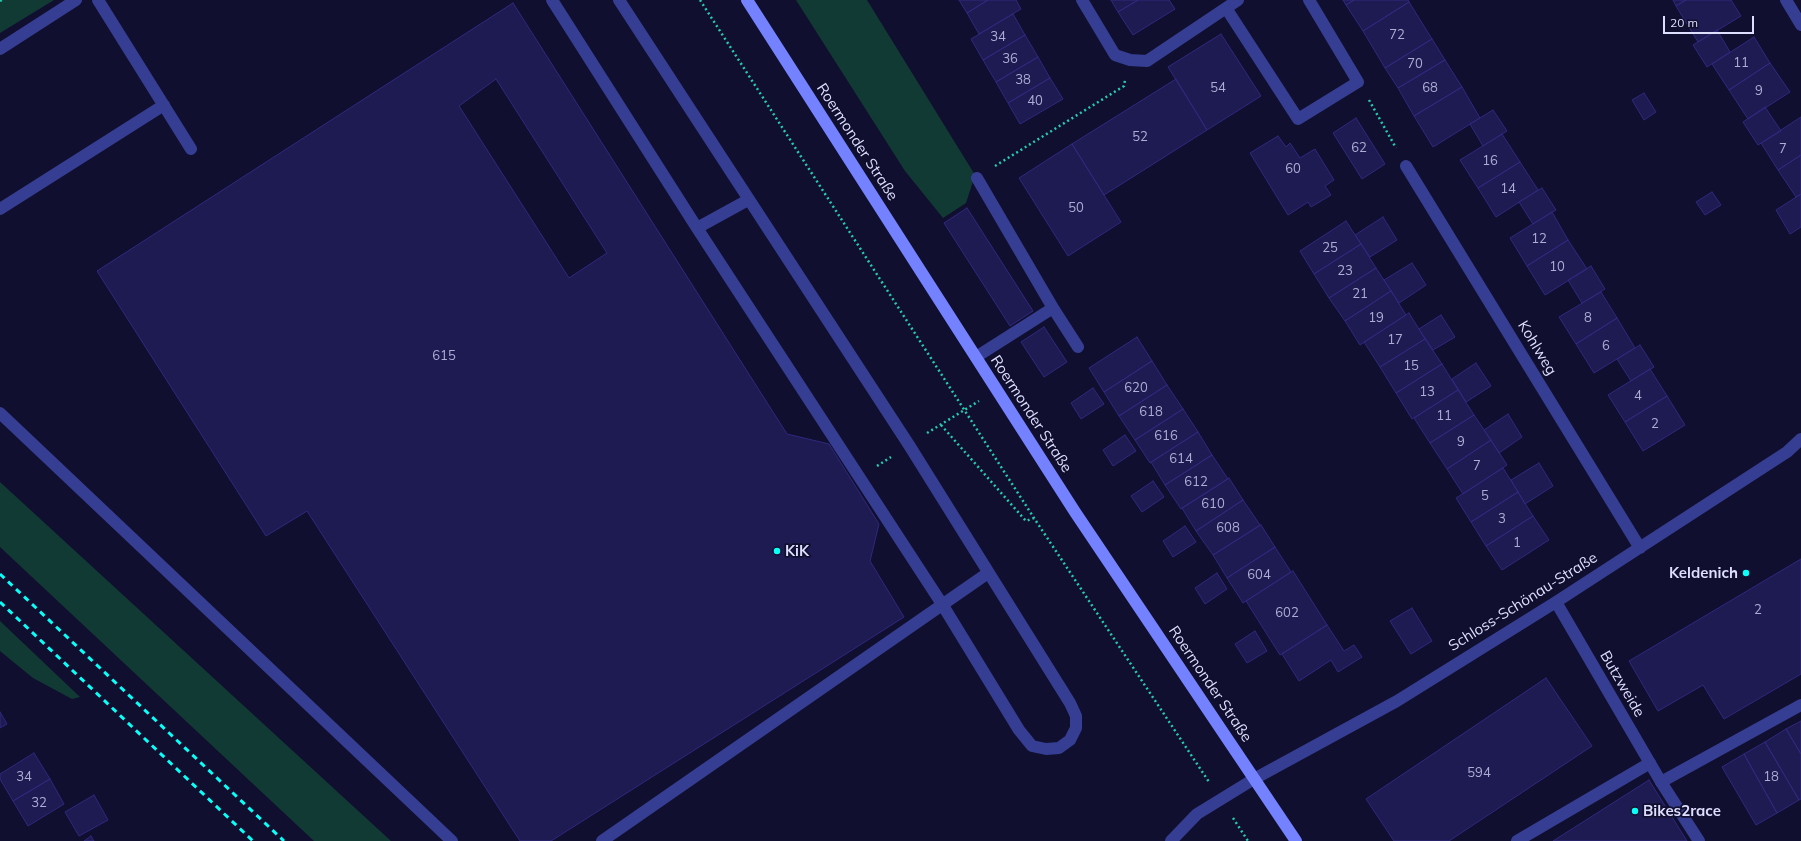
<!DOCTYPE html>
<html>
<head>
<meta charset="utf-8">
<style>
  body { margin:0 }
  #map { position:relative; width:1801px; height:841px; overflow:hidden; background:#110f2f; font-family:Mulish,sans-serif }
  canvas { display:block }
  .scale { position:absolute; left:1663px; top:16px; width:91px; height:18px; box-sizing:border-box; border:2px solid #dedeff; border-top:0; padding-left:5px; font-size:12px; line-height:14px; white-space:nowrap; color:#dedeff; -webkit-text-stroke:3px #110f2f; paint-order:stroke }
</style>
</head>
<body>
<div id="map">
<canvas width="1801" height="841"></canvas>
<div class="scale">20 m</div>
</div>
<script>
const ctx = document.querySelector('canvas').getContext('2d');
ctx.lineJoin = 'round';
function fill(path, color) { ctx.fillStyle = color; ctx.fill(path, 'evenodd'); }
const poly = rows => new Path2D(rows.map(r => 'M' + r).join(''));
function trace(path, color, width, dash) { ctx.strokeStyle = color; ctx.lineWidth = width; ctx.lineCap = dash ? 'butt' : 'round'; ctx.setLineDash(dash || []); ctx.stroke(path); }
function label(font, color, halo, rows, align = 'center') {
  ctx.font = font + ' Mulish,sans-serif'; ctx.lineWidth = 3.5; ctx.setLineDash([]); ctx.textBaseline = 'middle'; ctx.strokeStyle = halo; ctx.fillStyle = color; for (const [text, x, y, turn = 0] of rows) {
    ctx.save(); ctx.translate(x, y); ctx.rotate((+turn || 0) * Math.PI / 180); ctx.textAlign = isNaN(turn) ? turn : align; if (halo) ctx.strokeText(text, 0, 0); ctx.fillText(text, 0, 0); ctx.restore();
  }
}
const green = poly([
  [0,0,54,0,0,33],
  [796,0,867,0,975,175,966,203,943,218,905,171],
  [0,482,391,841,314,841,0,547],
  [0,621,80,697,72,699,33,678,0,651]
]);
const building = poly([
  [959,0,988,0,967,13,959,0],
  [988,0,1016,0,1021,9,979,34,967,13,988,0],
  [1111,0,1138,0,1118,12,1111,0],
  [1138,0,1169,0,1175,9,1133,35,1118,12,1138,0],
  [1343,0,1354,0,1346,5,1343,0],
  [1354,0,1408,0,1409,2,1363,31,1346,5,1354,0],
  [1673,0,1686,0,1676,6,1673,0],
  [1686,0,1731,0,1741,16,1698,42,1676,6,1686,0],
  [1409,2,1432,39,1385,68,1363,31,1409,2],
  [513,3,787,434,829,444,879,524,870,561,904,617,551,841,520,841,307,511,266,536,97,271,513,3],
  [496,79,607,253,569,278,459,106,496,79],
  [1013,14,1025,35,983,60,971,39,1013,14],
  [1717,30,1730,52,1707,67,1693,45,1717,30],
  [1221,34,1261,96,1207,130,1168,67,1221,34],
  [1025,35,1038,57,996,82,983,60,1025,35],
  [1754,37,1770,63,1729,90,1712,64,1754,37],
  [1432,39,1445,60,1398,88,1385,68,1432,39],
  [1038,57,1050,78,1008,103,996,82,1038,57],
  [1445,60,1462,87,1414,116,1398,88,1445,60],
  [1770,63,1790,92,1748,119,1729,90,1770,63],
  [1050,78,1063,99,1020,124,1008,103,1050,78],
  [1176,79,1207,130,1104,195,1072,144,1176,79],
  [1462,87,1480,118,1433,147,1414,116,1462,87],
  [1644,93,1656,112,1644,120,1632,100,1644,93],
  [1765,107,1781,131,1758,145,1743,122,1765,107],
  [1493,110,1507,131,1483,146,1470,124,1493,110],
  [1801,117,1801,155,1778,170,1761,143,1801,117],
  [1356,118,1385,164,1362,179,1333,133,1356,118],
  [1502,134,1520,162,1478,188,1460,160,1502,134],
  [1278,136,1286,147,1290,143,1300,158,1315,149,1334,180,1325,186,1331,195,1311,207,1308,202,1288,215,1250,153,1278,136],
  [1072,144,1121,222,1068,256,1019,178,1072,144],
  [1801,155,1801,194,1796,197,1778,170,1801,155],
  [1520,162,1538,190,1496,217,1478,188,1520,162],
  [1542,188,1556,210,1533,224,1519,202,1542,188],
  [1712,192,1721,205,1705,215,1696,202,1712,192],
  [1801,194,1801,227,1790,234,1776,210,1801,194],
  [967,208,1033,311,1010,326,944,223,967,208],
  [1552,212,1568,240,1527,266,1510,238,1552,212],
  [1383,217,1397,240,1370,257,1355,235,1383,217],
  [1346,221,1361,244,1314,274,1300,251,1346,221],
  [1568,240,1587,269,1545,295,1527,266,1568,240],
  [1361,244,1376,268,1329,298,1314,274,1361,244],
  [1412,263,1426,285,1399,303,1384,280,1412,263],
  [1591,266,1605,289,1582,303,1568,280,1591,266],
  [1376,268,1391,291,1345,321,1329,298,1376,268],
  [1391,291,1406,315,1360,345,1345,321,1391,291],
  [1601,292,1617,318,1576,344,1559,317,1601,292],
  [1409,313,1425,339,1380,367,1364,342,1409,313],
  [1441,315,1455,337,1433,350,1419,329,1441,315],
  [1617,318,1635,348,1594,373,1576,344,1617,318],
  [1044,327,1067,362,1044,377,1021,342,1044,327],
  [1137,337,1152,361,1104,392,1089,368,1137,337],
  [1425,339,1442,364,1396,393,1380,367,1425,339],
  [1640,345,1654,367,1631,381,1617,359,1640,345],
  [1152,361,1167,385,1119,416,1104,392,1152,361],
  [1476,363,1491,386,1466,402,1452,379,1476,363],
  [1442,364,1458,390,1412,419,1396,393,1442,364],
  [1650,369,1667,396,1625,422,1608,395,1650,369],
  [1167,385,1183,409,1135,440,1119,416,1167,385],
  [1093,388,1104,404,1081,419,1071,403,1093,388],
  [1458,390,1474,415,1430,443,1414,418,1458,390],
  [1667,396,1685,425,1643,451,1625,422,1667,396],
  [1183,409,1198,432,1150,463,1135,440,1183,409],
  [1508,414,1522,437,1499,453,1484,430,1508,414],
  [1474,415,1491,440,1447,469,1430,443,1474,415],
  [1198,432,1212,455,1165,485,1151,462,1198,432],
  [1125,435,1136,451,1113,466,1103,450,1125,435],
  [1491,440,1507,465,1463,494,1447,469,1491,440],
  [1212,455,1228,479,1181,509,1165,485,1212,455],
  [1539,463,1553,486,1525,504,1511,480,1539,463],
  [1503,468,1518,492,1471,522,1456,498,1503,468],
  [1229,478,1243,500,1196,531,1182,508,1229,478],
  [1153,481,1164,497,1142,512,1131,496,1153,481],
  [1518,492,1533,516,1486,546,1471,522,1518,492],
  [1243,500,1260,525,1213,555,1196,531,1243,500],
  [1533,516,1549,540,1502,570,1486,546,1533,516],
  [1261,525,1275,547,1227,578,1213,555,1261,525],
  [1185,526,1196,542,1173,557,1163,541,1185,526],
  [1275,547,1291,572,1243,603,1227,578,1275,547],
  [1801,559,1801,674,1724,719,1703,685,1658,711,1629,661,1801,559],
  [1293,571,1327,625,1280,655,1246,601,1293,571],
  [1217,573,1227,589,1205,604,1195,588,1217,573],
  [1412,608,1432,641,1411,654,1390,621,1412,608],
  [1327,625,1344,651,1354,645,1362,657,1338,672,1331,660,1299,681,1282,654,1327,625],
  [1255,631,1267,651,1247,663,1235,644,1255,631],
  [1546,678,1592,746,1449,841,1394,841,1366,799,1546,678],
  [0,712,7,724,0,728,0,712],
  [1801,721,1801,754,1786,729,1801,721],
  [1786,729,1801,754,1801,799,1799,800,1765,742,1786,729],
  [1765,742,1799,800,1777,813,1744,754,1765,742],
  [34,753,50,779,13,801,0,779,0,774,34,753],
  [1744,754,1777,813,1756,825,1722,767,1744,754],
  [50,779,64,804,28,826,13,801,50,779],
  [1649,780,1687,841,1553,841,1649,780],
  [94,795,108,820,79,836,65,812,94,795],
  [91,836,94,841,84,841,91,836]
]);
const path = poly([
  [700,0,1034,518,1209,782],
  [0,1,2,0],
  [1369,100,1396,148],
  [995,166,1124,86,1125,80],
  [941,425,1026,521,1034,518],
  [927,433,979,401],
  [877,466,891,457],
  [1233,818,1248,841]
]);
const lane = poly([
  [98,0,191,149],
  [552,0,697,228,942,604,1019,730,1032,746,1046,749,1059,748,1070,740,1076,728,1076,716,1070,703,909,445,619,0],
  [0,49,76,0],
  [977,178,1053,308,1078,347],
  [0,209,164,105],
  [697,228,748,200],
  [976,357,1053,308],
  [0,413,452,841],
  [1661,782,1801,705],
  [602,841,988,573],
  [1171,841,1197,814,1254,779],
  [1517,841,1650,763]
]);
const street = poly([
  [1082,0,1115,55,1130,60,1147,61,1238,0],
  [1786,0,1801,25],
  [1226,8,1298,119,1358,82,1309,0],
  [1406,166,1640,548],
  [1556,602,1661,782,1699,841],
  [1254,779,1397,701,1556,602,1787,452,1801,439]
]);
const secondary = poly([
  [747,0,1075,512,1296,841]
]);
const rail = poly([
  [0,574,284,841],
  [0,602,253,841]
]);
const markers = [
  [777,551,4,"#0afff9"],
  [1746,573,4,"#0afff9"],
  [1635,811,4,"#0afff9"]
];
const numberNames = [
  ["72",1397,35],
  ["34",998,37],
  ["36",1010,59],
  ["11",1741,63],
  ["70",1415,64],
  ["38",1023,80],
  ["54",1218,88],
  ["68",1430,88],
  ["9",1759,91],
  ["40",1035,101],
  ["52",1140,137],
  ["62",1359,148],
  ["7",1783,149],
  ["16",1490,161],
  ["60",1293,169],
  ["14",1508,189],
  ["50",1076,208],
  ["12",1539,239],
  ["25",1330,248],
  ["10",1557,267],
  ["23",1345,271],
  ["21",1360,294],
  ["19",1376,318],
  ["8",1588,318],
  ["17",1395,340],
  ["6",1606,346],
  ["615",444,356],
  ["15",1411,366],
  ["620",1136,388],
  ["13",1427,392],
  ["4",1638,396],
  ["618",1151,412],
  ["11",1444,416],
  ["2",1655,424],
  ["616",1166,436],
  ["9",1461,442],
  ["614",1181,459],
  ["7",1477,466],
  ["612",1196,482],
  ["5",1485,496],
  ["610",1213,504],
  ["3",1502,519],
  ["608",1228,528],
  ["1",1517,543],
  ["604",1259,575],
  ["2",1758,610],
  ["602",1287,613],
  ["594",1479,773],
  ["34",24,777],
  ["18",1771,777],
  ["32",39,803]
];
const streetNames = [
  ["Roermonder Straße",857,142,57],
  ["Kohlweg",1537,348,59],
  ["Roermonder Straße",1031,414,57],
  ["Schloss-Schönau-Straße",1523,602,-32],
  ["Roermonder Straße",1210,684,56],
  ["Butzweide",1622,684,60]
];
const poiNames = [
  ["KiK",785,551],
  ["Keldenich",1738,573,"right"],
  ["Bikes2race",1643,811]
];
fill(green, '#123a34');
fill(building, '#1e1a52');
trace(building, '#302980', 1);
trace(path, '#25ccae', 2.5, [2, 3]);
trace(lane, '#363e93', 12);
trace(street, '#363e93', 12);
trace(secondary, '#7582ff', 12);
trace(rail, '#0afff9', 3, [6, 5]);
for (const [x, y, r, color] of markers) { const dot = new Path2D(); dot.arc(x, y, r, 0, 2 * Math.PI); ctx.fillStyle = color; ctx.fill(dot); trace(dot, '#110f2f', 1.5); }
label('13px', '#aeadd4', null, numberNames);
label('15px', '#dedeff', '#110f2f', streetNames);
label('bold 15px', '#dedeff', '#110f2f', poiNames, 'left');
</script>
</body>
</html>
